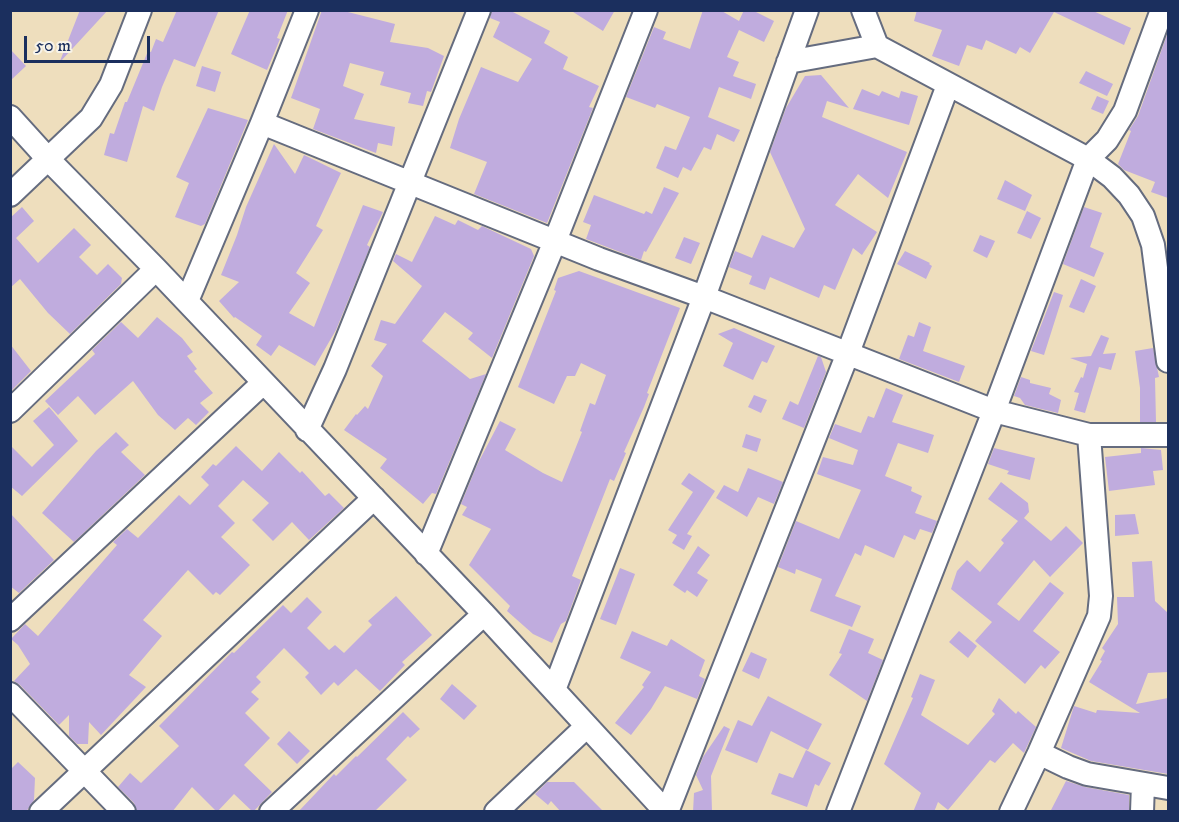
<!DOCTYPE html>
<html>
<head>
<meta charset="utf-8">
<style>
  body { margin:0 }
  #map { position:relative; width:1179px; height:822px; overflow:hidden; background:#eedebd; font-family:"IM FELL DW Pica",serif }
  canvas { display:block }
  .frame { position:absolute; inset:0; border:12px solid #1b2f5e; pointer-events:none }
  .scale { position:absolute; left:24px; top:36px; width:126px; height:27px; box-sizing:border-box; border:3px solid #1b2f5e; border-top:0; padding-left:8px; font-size:18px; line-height:21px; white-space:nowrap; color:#1b2f5e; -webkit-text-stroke:4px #f7f3e8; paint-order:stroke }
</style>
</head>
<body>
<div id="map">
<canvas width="1179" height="822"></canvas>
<div class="frame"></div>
<div class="scale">50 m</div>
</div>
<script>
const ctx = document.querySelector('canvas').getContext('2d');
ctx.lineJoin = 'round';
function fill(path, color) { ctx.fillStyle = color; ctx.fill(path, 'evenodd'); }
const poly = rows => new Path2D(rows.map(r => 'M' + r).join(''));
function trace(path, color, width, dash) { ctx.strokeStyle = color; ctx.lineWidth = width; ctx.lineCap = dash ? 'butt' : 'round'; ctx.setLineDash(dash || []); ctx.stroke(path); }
const building = poly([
  [80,10,108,10,61,61,60,61],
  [177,10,219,10,195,67,174,59,162,87,154,111,143,106,127,162,104,155,110,133,114,134,125,102,127,102,148,51,151,52,156,39,163,42],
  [250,10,288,10,277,38,280,39,267,70,231,54],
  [322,10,340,10,395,24,390,42,428,48,444,56,431,92,427,91,423,106,408,103,411,93,380,85,384,72,350,63,343,86,364,94,354,119,395,127,392,146,378,143,376,153,313,129,320,109,291,98],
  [492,10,509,10,550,31,544,43,568,57,563,69,599,86,589,107,593,108,547,223,474,194,487,162,450,148,459,119,481,67,518,82,532,59,493,37,500,22,490,18],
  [570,10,615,10,603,31],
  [703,10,720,10,739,21,744,10,752,10,774,21,764,42,739,30,727,57,739,62,733,76,756,84,751,99,719,87,708,117,740,130,734,142,717,134,711,150,704,147,691,171,683,167,678,178,656,168,665,146,676,150,690,117,657,104,655,108,626,97,654,27,666,32,663,39,690,49],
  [917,10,1091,10,1131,28,1124,45,1054,12,1030,53,1020,47,1016,54,986,40,982,50,967,45,959,66,932,56,942,30,914,21],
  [1168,32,1168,198,1151,192,1155,182,1124,170,1118,164,1131,131,1129,130,1138,116],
  [10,49,26,66,10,81],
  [202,66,221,72,215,92,196,86],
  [1086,71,1113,84,1107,96,1079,83],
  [821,75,849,108,827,101,822,117,907,152,888,198,858,174,835,205,877,232,862,255,853,248,835,290,824,285,819,298,770,277,765,290,749,284,752,276,729,267,735,251,752,258,762,235,794,248,805,229,770,152,786,108,805,76],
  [862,89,879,96,882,91,899,98,901,91,918,96,909,125,853,109],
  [1097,96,1109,101,1103,114,1091,109],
  [208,108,248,120,205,224,201,226,175,217,189,183,176,177],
  [274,144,295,174,304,155,341,173,316,226,323,230,296,273,310,283,289,313,314,327,363,205,383,212,367,245,370,247,336,330,315,366,279,345,271,356,256,345,262,336,235,317,234,318,219,301,239,282,221,275,237,235,246,207],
  [1005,180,1032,195,1025,211,997,199],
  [664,187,679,193,646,252,644,251,641,260,586,239,591,225,583,222,594,195,644,214,646,211,652,214],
  [22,207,34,221,16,238,38,263,74,228,91,245,79,257,97,275,108,264,122,278,121,284,70,334,48,313,20,279,10,288,10,218],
  [1084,207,1102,213,1090,247,1104,253,1094,277,1063,264],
  [1027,211,1041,218,1031,239,1017,233],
  [435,216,455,225,458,220,478,230,482,226,531,249,534,256,492,358,468,339,473,333,445,312,422,341,470,379,486,374,436,494,432,493,423,504,380,468,387,459,344,430,356,414,357,415,365,406,368,409,383,376,371,366,387,344,374,340,381,320,395,324,422,286,393,261,396,254,412,262],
  [980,235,995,241,987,258,973,251],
  [684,237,700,243,691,264,675,258],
  [905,251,930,263,929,264,932,266,926,279,897,264],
  [579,271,680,308,647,393,649,394,644,407,624,452,626,453,614,481,610,479,572,576,581,580,566,621,561,624,552,643,533,634,507,611,510,606,469,565,491,529,462,515,467,507,461,504,477,465,500,421,516,429,505,450,543,473,562,482,582,432,580,431,590,403,595,405,606,375,581,363,575,376,567,376,554,404,518,387,556,291,554,290,558,278],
  [1081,279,1096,286,1084,313,1069,307],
  [1054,292,1063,295,1044,355,1031,351],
  [157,317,182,338,193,352,187,356,197,369,194,371,213,393,200,403,209,412,196,425,188,418,175,430,158,415,133,381,95,415,78,396,58,415,45,401,95,354,92,350,121,322,138,338],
  [919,322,931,327,923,351,965,366,959,382,899,359,908,335,914,337],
  [734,328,775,346,767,363,762,361,753,380,723,366,733,343,718,334],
  [1101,335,1109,338,1103,354,1116,353,1111,370,1099,367,1085,413,1074,410,1079,393,1074,392,1081,377,1083,378,1087,364,1070,358,1091,356],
  [10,344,31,371,10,392],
  [1153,348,1159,377,1155,378,1156,422,1140,422,1140,388,1135,351],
  [818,356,821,357,826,372,804,428,782,419,790,401,798,405],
  [1021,377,1030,380,1030,383,1051,388,1049,394,1061,400,1058,413,1025,405,1020,398,1014,396],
  [886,388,903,395,892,422,934,435,928,453,898,443,885,476,912,487,911,491,922,496,915,513,937,521,932,533,920,529,915,540,904,535,894,558,865,545,861,556,855,553,835,596,861,606,852,627,810,611,822,579,796,569,795,574,778,567,796,521,839,539,861,490,817,474,823,457,853,465,858,450,829,438,835,424,861,433,868,416,874,418],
  [754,395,767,400,761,413,748,407],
  [49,407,78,441,22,496,10,486,10,445,32,467,54,445,33,421],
  [116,432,129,445,121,452,145,475,74,542,42,513,96,451],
  [746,434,761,439,757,452,742,447],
  [236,446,262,471,279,452,300,473,302,471,325,496,329,493,344,508,309,540,292,522,273,541,252,520,269,503,243,480,218,506,235,523,221,537,250,565,220,595,216,592,213,595,188,570,143,620,162,636,129,675,146,687,101,735,89,722,88,744,77,744,69,736,69,715,59,725,20,685,14,681,30,664,18,645,11,639,25,624,38,636,117,545,113,542,127,529,138,538,179,495,190,505,209,485,201,477,213,464,216,466],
  [994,448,1035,458,1030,480,1007,474,1009,471,988,464],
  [1141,448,1161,450,1163,470,1153,471,1155,485,1109,491,1105,457,1141,453],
  [748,468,783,482,774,504,758,497,747,517,716,498,724,485,738,492],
  [689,473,715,491,687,534,692,536,684,550,672,543,677,535,668,530,693,492,681,484],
  [1001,482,1028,503,1029,512,1024,518,1051,541,1066,526,1083,543,1050,577,1034,560,997,604,1019,621,1050,582,1064,593,1033,631,1060,652,1045,669,1041,665,1025,684,975,641,992,622,951,589,957,571,967,560,980,572,1004,543,1001,540,1018,521,988,499],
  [10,513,54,560,19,593,10,586],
  [1135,514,1139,534,1115,536,1115,515],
  [698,546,710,555,697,573,708,580,697,597,687,590,685,593,673,585],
  [1152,561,1155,601,1168,613,1168,672,1148,673,1136,704,1168,698,1168,774,1091,761,1061,748,1074,706,1096,713,1097,710,1140,713,1089,682,1102,661,1100,660,1105,651,1102,648,1118,624,1117,597,1134,597,1132,562],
  [620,568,635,574,616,625,600,619],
  [396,596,432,635,402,662,405,665,380,691,356,669,338,686,334,682,321,695,305,677,309,673,284,648,256,677,261,682,251,692,259,699,245,713,270,738,244,765,272,792,253,812,234,794,217,812,192,787,172,812,137,812,134,803,118,787,130,773,141,783,179,746,159,726,232,652,234,653,283,605,291,613,307,597,322,612,307,628,329,650,335,645,344,653,372,625,368,621],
  [849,629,874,639,868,653,883,660,867,701,829,675,842,654,839,653],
  [632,631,667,646,671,639,705,660,699,676,705,679,697,699,665,686,651,709,631,735,615,723,644,687,642,685,651,672,620,658],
  [959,631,977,646,968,658,949,642],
  [751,652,767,659,759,679,742,671],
  [920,674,935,680,921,715,968,745,995,714,992,711,999,698,1016,714,1018,711,1036,727,1024,753,1013,743,995,763,990,760,948,810,938,802,934,812,913,812,921,793,884,764,913,698,911,697],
  [452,684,477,706,464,720,440,699],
  [768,696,822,724,808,750,771,731,757,763,725,750,738,720,752,726],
  [403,712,420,729,410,738,408,736,386,759,407,780,374,812,298,812,334,774,336,776,356,756,357,757],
  [724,726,730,729,711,776,712,812,693,812,694,793,703,790,696,775,703,757],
  [289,731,310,751,297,764,277,744],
  [806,750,831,763,819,786,815,784,807,807,771,794,779,773,793,778],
  [18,762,35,778,34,800,26,812,10,812,10,770],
  [1066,781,1085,787,1129,795,1129,812,1050,812],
  [547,782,574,782,604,812,561,812,551,801,548,805,535,794]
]);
const minor = poly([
  [863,10,877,46,1088,159,1112,177,1129,195,1143,216,1153,245,1168,361],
  [788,62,877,46],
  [10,117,49,160,156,269,484,614,666,812],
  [262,123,599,259,704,297,994,411,1089,435,1168,435],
  [10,195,91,118,111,85,140,10],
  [187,301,262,123,307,10],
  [10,411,156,269],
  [307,430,335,369,479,10],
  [426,554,555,241,646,10],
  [10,620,263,383],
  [554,690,704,297,807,10],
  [10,694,124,812],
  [1039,753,1068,767,1087,774,1168,788],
  [41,812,374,498],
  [271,812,484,614],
  [496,812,587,726],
  [667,812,848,353,948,85],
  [838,812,994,411,1088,159,1107,140,1125,111,1162,10],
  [1011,812,1039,753,1099,616,1101,596,1089,435],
  [1142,812,1143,784]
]);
fill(building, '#c0acde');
trace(minor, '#656c7f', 26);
trace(minor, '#fff', 22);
</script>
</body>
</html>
